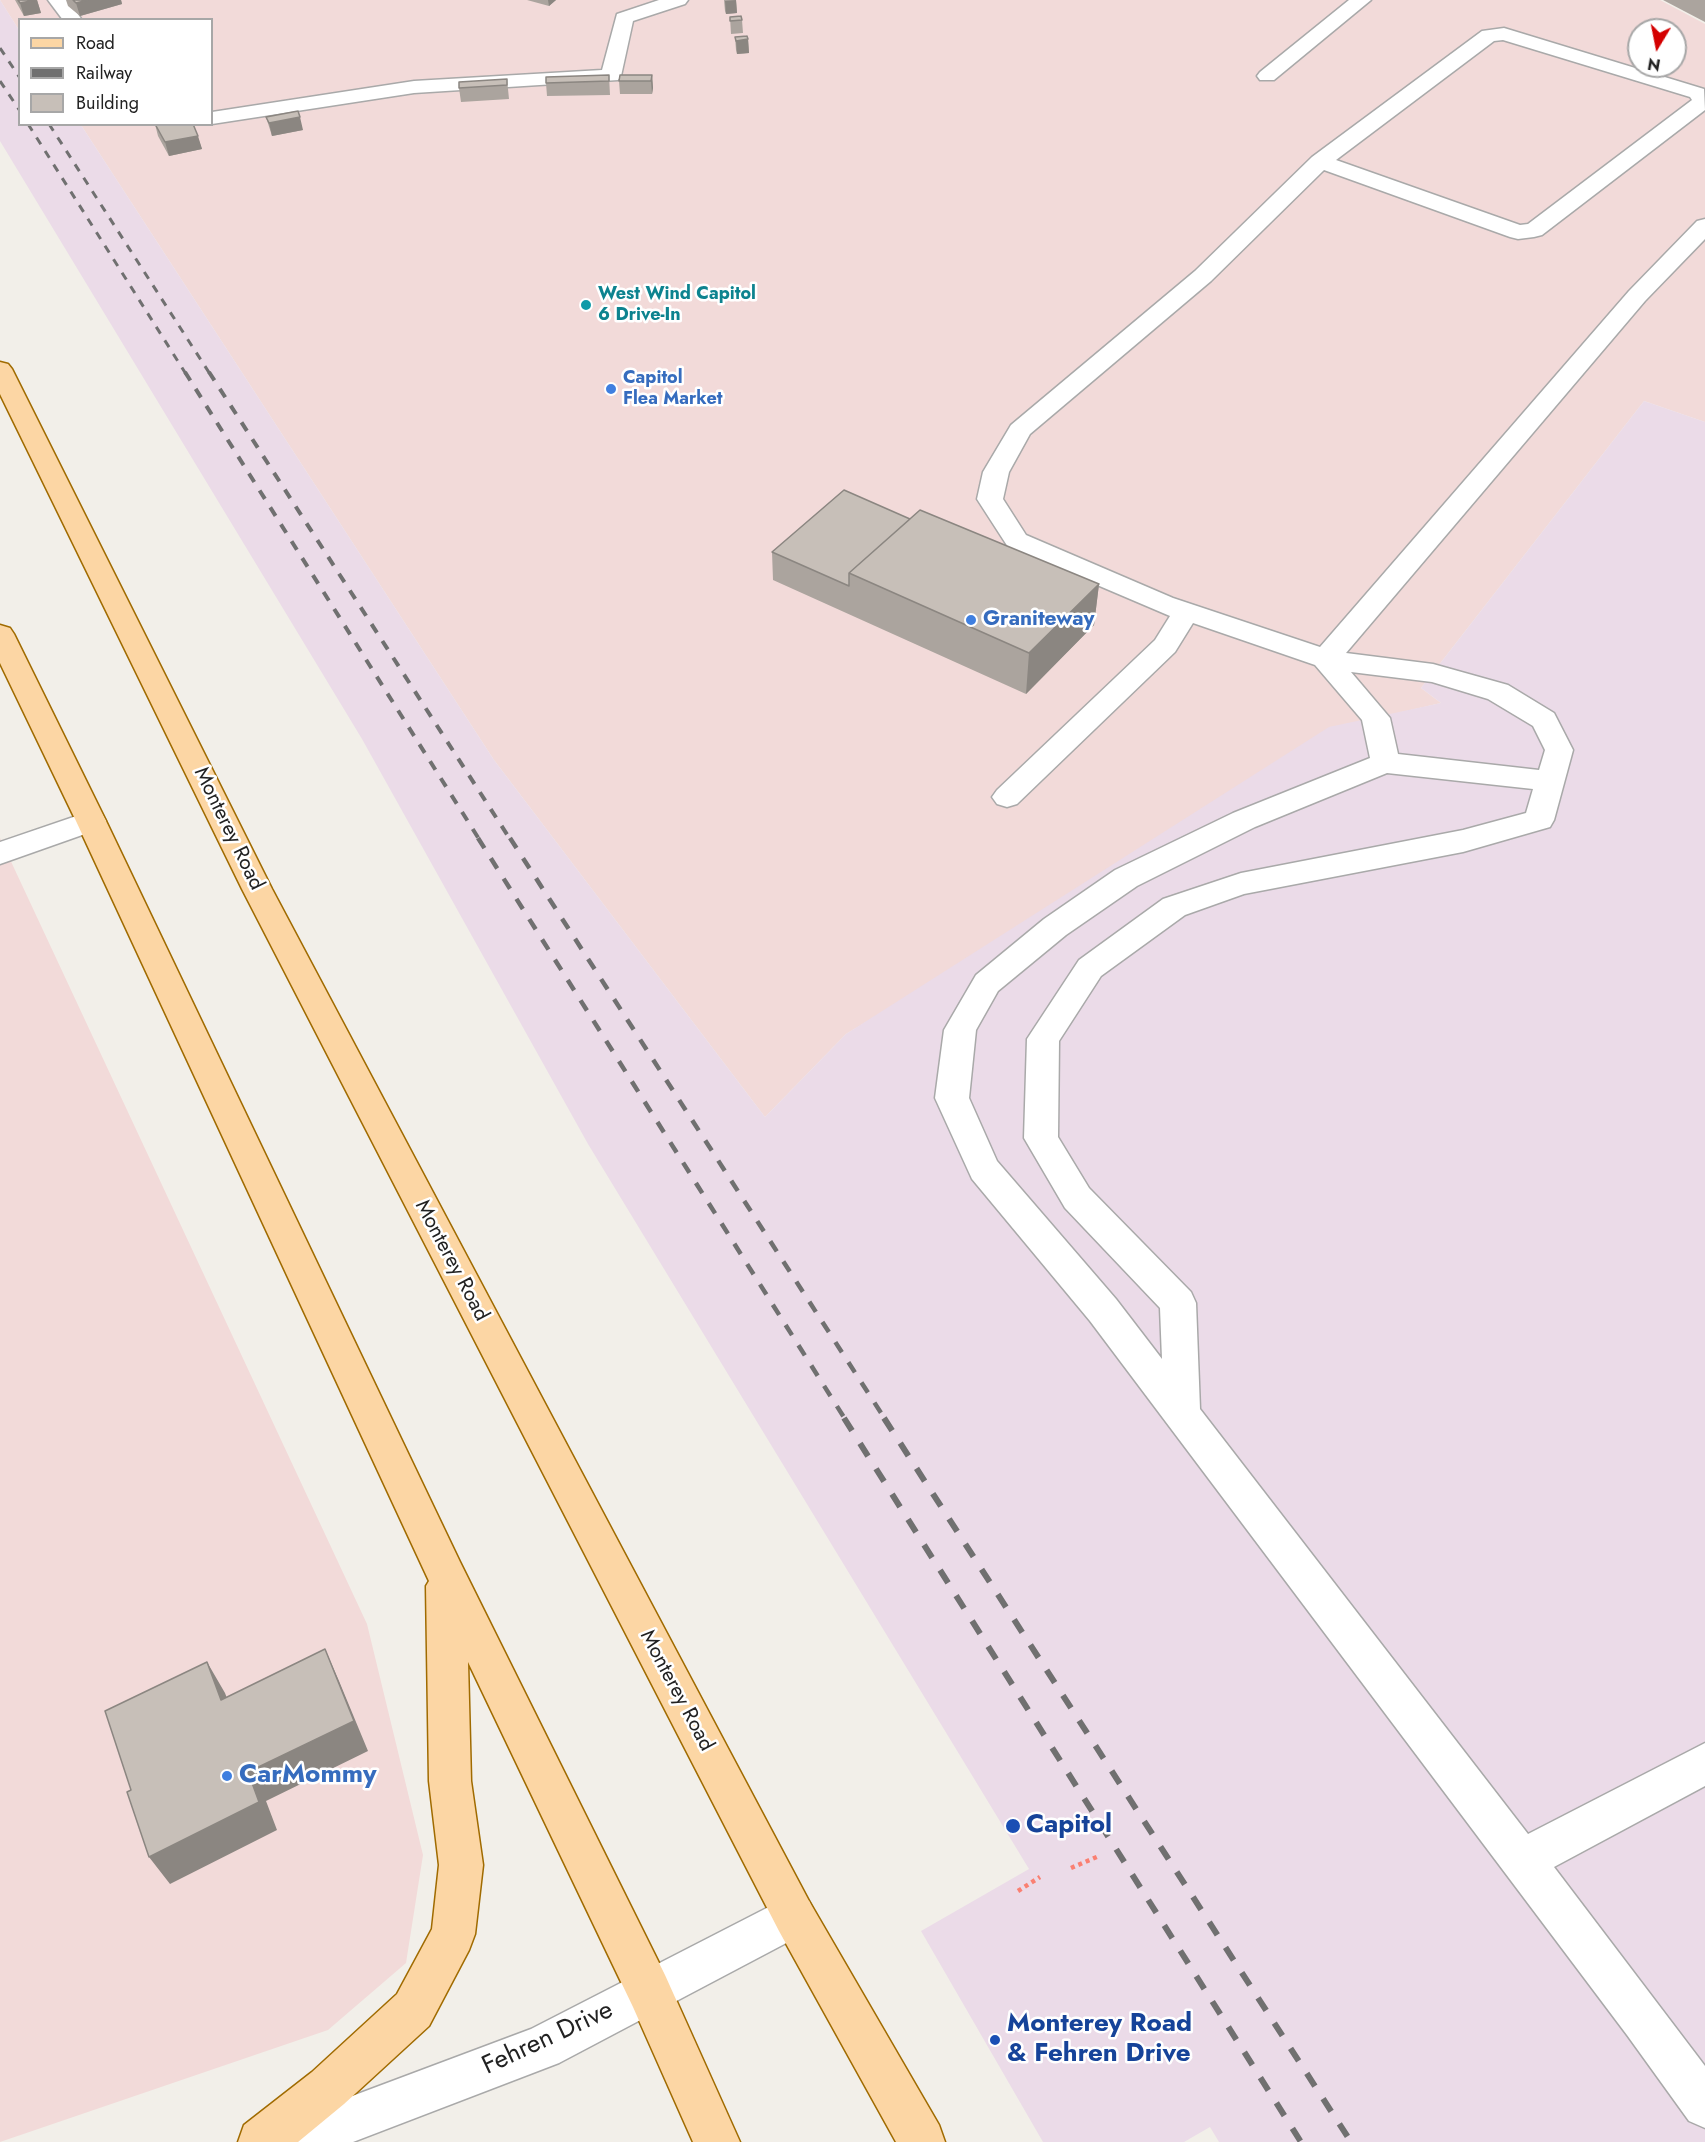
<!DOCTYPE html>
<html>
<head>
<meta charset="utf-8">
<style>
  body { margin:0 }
  #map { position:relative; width:1705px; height:2142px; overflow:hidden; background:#f2efe9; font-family:Jost,sans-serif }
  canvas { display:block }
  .legend { position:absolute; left:18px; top:18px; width:195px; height:108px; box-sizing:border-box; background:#fff; border:2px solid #a7a7a7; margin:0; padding:8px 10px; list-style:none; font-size:18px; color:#222 }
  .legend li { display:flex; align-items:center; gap:12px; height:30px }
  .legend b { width:30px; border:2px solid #a7a7a7 }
  .north { position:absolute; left:1627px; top:18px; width:60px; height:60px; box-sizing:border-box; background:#fff; border:2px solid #a7a7a7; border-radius:50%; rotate:190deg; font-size:16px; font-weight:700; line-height:24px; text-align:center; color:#222 }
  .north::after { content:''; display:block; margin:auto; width:21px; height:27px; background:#d40000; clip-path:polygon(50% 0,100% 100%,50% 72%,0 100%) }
</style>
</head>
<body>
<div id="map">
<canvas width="1705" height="2142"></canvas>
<ul class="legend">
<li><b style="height:8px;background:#fcd6a4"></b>Road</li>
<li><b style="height:8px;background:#707070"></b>Railway</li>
<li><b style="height:16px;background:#c7bfb8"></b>Building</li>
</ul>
<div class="north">N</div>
</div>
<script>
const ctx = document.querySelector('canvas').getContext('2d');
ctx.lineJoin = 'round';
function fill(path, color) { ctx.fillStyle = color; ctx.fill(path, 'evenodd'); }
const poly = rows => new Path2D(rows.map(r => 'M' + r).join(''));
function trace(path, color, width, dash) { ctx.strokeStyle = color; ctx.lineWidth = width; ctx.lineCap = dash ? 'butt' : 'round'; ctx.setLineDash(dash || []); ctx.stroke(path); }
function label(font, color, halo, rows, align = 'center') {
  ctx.font = font + ' Jost,sans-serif'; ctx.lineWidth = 5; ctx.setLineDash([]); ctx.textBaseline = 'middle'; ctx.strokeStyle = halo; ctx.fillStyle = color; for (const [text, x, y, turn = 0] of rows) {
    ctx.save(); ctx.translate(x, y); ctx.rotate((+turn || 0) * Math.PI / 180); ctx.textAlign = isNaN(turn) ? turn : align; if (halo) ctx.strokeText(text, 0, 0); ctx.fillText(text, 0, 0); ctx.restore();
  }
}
const commercial = poly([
  [0,0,1660,0,1705,24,1705,422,1644,401,1421,688,1441,703,1376,718,846,1034,765,1117,494,760,81,125,212,124,212,20,20,20,19,30],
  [1639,30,1675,30,1675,66,1639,66],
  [0,838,367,1624,423,1855,406,1963,328,2030,0,2142]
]);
const industrial = poly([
  [0,0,19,30,20,124,81,125,494,760,765,1117,846,1034,1329,727,1441,703,1421,688,1644,401,1705,422,1705,2142,1219,2142,1210,2127,1184,2142,1043,2142,921,1931,1029,1869,588,1144,362,739,0,141]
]);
const path = poly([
  [1071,1868,1099,1856],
  [1018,1891,1040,1877]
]);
const minor = poly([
  [48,0,68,0,82,20,63,20,48,0],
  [659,0,688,0,685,4,633,21,621,76,618,80,414,93,212,124,212,112,414,81,602,70,617,14,659,0],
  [1349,0,1371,0,1274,80,1260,80,1257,76,1260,72,1349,0],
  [1504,28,1704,89,1705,110,1542,235,1534,237,1518,239,1510,237,1324,170,1211,281,1030,434,1009,472,1003,499,1026,535,1173,598,1320,647,1629,291,1697,221,1705,219,1705,239,1645,301,1346,653,1433,664,1508,685,1554,713,1573,750,1554,820,1550,827,1463,852,1244,894,1185,915,1101,976,1059,1041,1058,1137,1089,1188,1191,1292,1196,1303,1200,1409,1528,1834,1705,1743,1705,1786,1554,1867,1705,2066,1705,2128,1689,2121,1627,2035,1090,1321,972,1179,935,1098,944,1030,976,975,1044,919,1115,870,1233,813,1370,758,1362,720,1315,665,1193,623,1175,652,1017,804,1007,807,997,804,992,797,997,790,1155,640,1170,616,1008,547,977,499,983,472,1011,425,1195,271,1312,157,1482,31,1504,28],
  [1503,40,1690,97,1692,100,1528,224,1520,225,1336,160,1494,41,1503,40],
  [1351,672,1432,682,1488,699,1533,726,1545,750,1539,770,1398,754,1390,718,1351,672],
  [1387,773,1533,789,1526,813,1463,830,1241,873,1163,899,1079,960,1027,1039,1024,1138,1065,1208,1160,1308,1162,1359,1116,1299,997,1161,969,1098,976,1030,998,991,1066,935,1137,886,1255,827,1387,773],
  [91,811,102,814,106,821,102,828,0,864,0,842,91,811],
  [794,1894,809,1901,816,1916,809,1931,559,2063,353,2142,269,2142,275,2125,531,2029,794,1894]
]);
const major = poly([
  [0,362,8,364,12,369,272,889,809,1901,939,2125,945,2142,896,2142,779,1931,242,889,0,394,0,362],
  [0,625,10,628,14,634,106,821,460,1562,665,1975,740,2142,693,2142,633,2007,468,1662,471,1781,483,1865,475,1934,469,1950,429,2026,344,2104,298,2142,238,2142,244,2125,312,2072,397,1994,432,1929,439,1865,429,1781,426,1586,429,1581,76,821,0,663,0,625]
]);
const railFar3 = poly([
  [0,48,20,78],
  [0,81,20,111],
  [28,124,186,374],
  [49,124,210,374]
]);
const railFar2 = poly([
  [185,372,479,839],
  [209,372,510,839]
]);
const railFar1 = poly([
  [478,838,845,1419],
  [510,838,885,1419]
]);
const rail = poly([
  [844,1418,1301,2142],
  [884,1418,1351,2142]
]);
const wall = poly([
  [15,0,37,0,41,13,24,16],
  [66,0,121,0,122,4,80,16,68,6],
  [527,0,556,0,549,6],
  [724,0,736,0,737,13,726,14,725,11],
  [1663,0,1705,0,1705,22],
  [730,17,742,20,743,33,731,34],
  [735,37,748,39,749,53,737,54,736,50],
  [609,75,610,95,547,96,546,83],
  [652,75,653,88,652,94,620,94,619,81],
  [507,79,509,99,461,102,459,88],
  [266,117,303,130,272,136],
  [155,124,193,124,202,149,169,156,158,136],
  [910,519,1099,584,1094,625,1026,694,773,580,772,552]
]);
const shadedWall = poly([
  [37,0,41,13,24,16,20,3],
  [88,0,121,0,122,4,80,16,76,3],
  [548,0,556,0,549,6],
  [736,0,737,13,726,14,725,1],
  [748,39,749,53,737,54,736,41],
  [652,75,653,88,652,94,651,81],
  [300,117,303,130,272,136,269,123],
  [198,136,202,149,169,156,165,142],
  [1099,584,1094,625,1026,694,1029,653],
  [325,1649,339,1681,368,1751,266,1801,277,1830,170,1884,149,1857,248,1772],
  [207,1662,225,1693,239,1730,221,1700]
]);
const building = poly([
  [18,0,36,0,20,3,18,0],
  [73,0,88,0,76,3,73,0],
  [741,16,742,20,730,21,730,17,741,16],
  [747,36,748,39,736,41,735,37,747,36],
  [609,75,609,81,546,83,546,77,609,75],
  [620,75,652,75,651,81,619,81,620,75],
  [507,79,507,85,459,88,459,82,507,79],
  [298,111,300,117,269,123,266,117,298,111],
  [155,124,193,124,198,136,165,142,155,124],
  [844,490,910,519,849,573,849,586,772,552,844,490],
  [920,510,1099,584,1029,653,849,573,920,510],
  [325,1649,354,1721,248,1772,259,1802,149,1857,127,1792,131,1790,105,1711,207,1662,221,1700,325,1649]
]);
const markers = [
  [586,305,6,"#0f9aa8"],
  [611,389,6,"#3f7fe0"],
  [971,620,6,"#3f7fe0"],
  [227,1776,6,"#3f7fe0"],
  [1013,1826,8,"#1a4fb4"],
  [995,2040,6,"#1a4fb4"]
];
const farCulturenames = [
  ["West Wind Capitol",598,295],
  ["6 Drive-In",598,316]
];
const farShopnames = [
  ["Capitol",623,379],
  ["Flea Market",623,400]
];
const shopNames = [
  ["Graniteway",983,620]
];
const streetNames = [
  ["Monterey Road",228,829,64],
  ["Monterey Road",451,1261,62],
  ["Monterey Road",676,1691,62]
];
const nearShopnames = [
  ["CarMommy",239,1776]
];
const nearTransitnames = [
  ["Capitol",1026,1826],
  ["Monterey Road",1007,2025],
  ["& Fehren Drive",1007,2055]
];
const nearStreetnames = [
  ["Fehren Drive",548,2039,-25]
];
fill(commercial, '#f2dad9');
fill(industrial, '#ebdbe8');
trace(minor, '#a9a9a9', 3);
trace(major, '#a06b00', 3);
trace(path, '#fa8072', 4.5, [4, 4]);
fill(minor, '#fff');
fill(major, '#fcd6a4');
trace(railFar3, '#707070', 3, [8, 8]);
trace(railFar2, '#707070', 4, [10, 10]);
trace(railFar1, '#707070', 4.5, [12, 12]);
trace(rail, '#707070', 6, [15, 15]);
fill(wall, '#aba49e');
fill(shadedWall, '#8b8681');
fill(building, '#c7bfb8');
trace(building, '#8b8681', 1.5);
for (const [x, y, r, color] of markers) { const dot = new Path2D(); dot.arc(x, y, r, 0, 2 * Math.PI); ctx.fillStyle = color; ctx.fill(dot); trace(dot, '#fff', 2); }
label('bold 18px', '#0d838f', '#fff', farCulturenames, 'left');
label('bold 18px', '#366cbe', '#fff', farShopnames, 'left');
label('bold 21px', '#366cbe', '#fff', shopNames, 'left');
label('21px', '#222', '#fff', streetNames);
label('bold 26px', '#366cbe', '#fff', nearShopnames, 'left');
label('bold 26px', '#164399', '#fff', nearTransitnames, 'left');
label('26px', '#222', '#fff', nearStreetnames);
</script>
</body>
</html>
